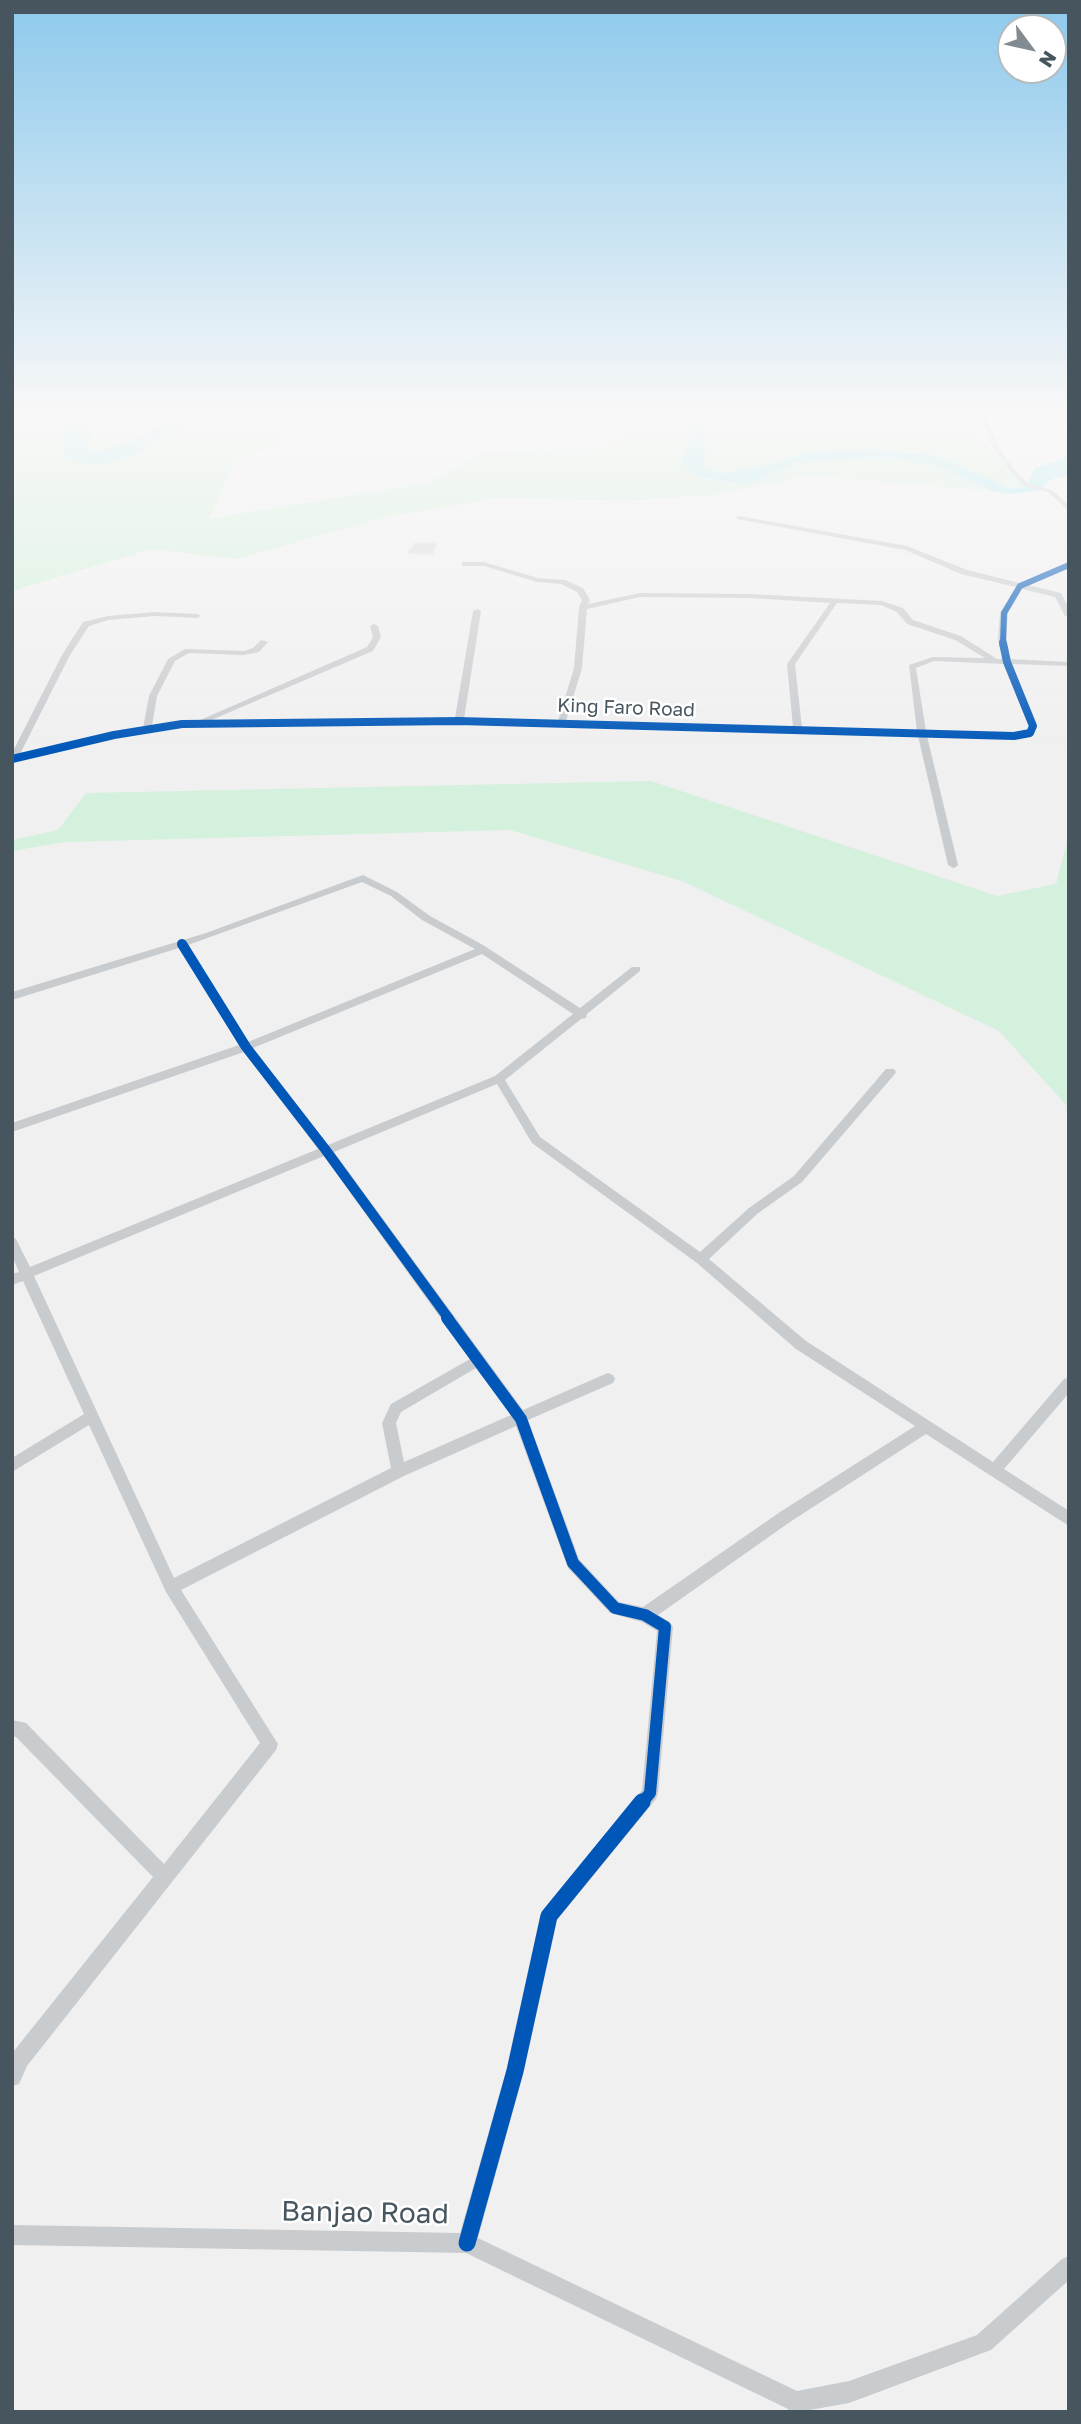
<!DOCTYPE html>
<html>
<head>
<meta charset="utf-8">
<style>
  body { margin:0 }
  #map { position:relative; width:1081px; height:2424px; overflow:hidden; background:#f1f0f0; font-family:"Golos Text",sans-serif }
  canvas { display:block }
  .frame { position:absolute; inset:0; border:14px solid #46555e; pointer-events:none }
  .north { position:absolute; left:997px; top:14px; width:70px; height:70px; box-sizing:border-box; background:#fff; border:2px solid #b5bbbf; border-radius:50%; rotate:123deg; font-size:19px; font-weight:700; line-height:28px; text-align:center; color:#46555e }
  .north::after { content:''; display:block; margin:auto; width:24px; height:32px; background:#828b91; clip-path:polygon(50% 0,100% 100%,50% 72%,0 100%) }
</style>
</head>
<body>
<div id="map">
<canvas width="1081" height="2424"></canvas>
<div class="frame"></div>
<div class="north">N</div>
</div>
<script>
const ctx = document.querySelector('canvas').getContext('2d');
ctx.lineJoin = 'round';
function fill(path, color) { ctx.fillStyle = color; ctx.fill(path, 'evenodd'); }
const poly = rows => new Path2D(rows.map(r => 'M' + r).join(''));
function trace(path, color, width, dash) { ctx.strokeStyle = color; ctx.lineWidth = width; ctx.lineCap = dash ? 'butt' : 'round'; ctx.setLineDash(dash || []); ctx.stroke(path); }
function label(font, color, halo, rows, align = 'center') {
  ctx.font = font + ' "Golos Text",sans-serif'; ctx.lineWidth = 5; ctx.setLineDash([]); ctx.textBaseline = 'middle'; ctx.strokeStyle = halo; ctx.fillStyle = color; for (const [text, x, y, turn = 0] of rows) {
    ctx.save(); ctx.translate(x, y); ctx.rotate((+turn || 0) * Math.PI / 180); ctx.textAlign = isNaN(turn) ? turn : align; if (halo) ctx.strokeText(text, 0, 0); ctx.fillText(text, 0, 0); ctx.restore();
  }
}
const green = poly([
  [12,412,21,412,62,428,66,460,158,440,233,412,286,412,292,435,234,464,209,519,430,482,485,451,608,448,635,412,688,412,685,418,691,432,681,462,748,484,798,462,887,458,937,465,992,491,808,476,721,494,629,501,498,498,386,517,236,559,151,549,12,591],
  [60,412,102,415,205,412,166,423,124,444,94,453,85,447,82,421],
  [707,412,883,424,964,424,973,429,1026,486,1002,487,935,455,911,451,811,451,758,468,719,473,704,468],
  [651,781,997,896,1056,884,1069,835,1069,1108,999,1031,682,881,510,830,65,842,12,851,12,840,58,830,86,793]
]);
const water = poly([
  [21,412,60,412,82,421,94,440,85,447,94,453,124,444,166,423,205,412,233,412,172,433,130,457,99,465,66,460,62,428],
  [688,412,707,412,704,468,719,473,758,468,811,451,873,449,935,455,1011,489,1026,486,1035,468,1069,456,1069,475,1052,479,1036,491,1008,494,992,491,937,465,887,458,798,462,748,484,698,477,681,462,691,432,685,418]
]);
const building = poly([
  [415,543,437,543,432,554,408,553,415,543]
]);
const street = poly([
  [978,412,984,412,999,448,1018,474,1029,484,1052,490,1069,505,1069,511,1048,492,1025,486,1014,476,993,448,978,412],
  [739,516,907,546,967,570,1020,583,1069,563,1069,568,1028,585,1061,593,1069,608,1069,618,1065,616,1055,597,1022,589,1008,613,1006,639,1010,659,1069,662,1069,666,1012,664,1037,726,1033,735,1014,739,927,736,958,865,956,867,953,868,948,865,918,736,459,724,182,727,114,738,12,762,12,753,62,655,83,622,108,616,155,612,197,614,201,616,197,618,155,616,108,620,89,626,70,655,20,754,114,732,143,728,149,696,168,659,185,649,244,651,253,648,261,640,268,642,259,652,244,655,189,653,175,661,157,696,152,726,182,721,198,721,367,647,373,637,370,626,374,624,378,626,381,637,373,651,209,721,455,718,473,611,477,609,481,611,464,719,558,721,574,668,579,607,582,600,577,592,561,584,537,582,484,566,462,566,462,562,484,562,538,578,565,580,583,588,590,600,588,604,640,593,750,594,882,601,903,608,913,620,961,636,997,659,1002,659,998,639,1000,613,1016,587,961,574,905,550,737,519,737,517,739,516],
  [640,597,750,598,830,603,787,664,793,727,566,721,582,668,587,609,640,597],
  [837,603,881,605,897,612,907,624,955,640,985,658,933,657,909,665,917,731,802,728,795,664,837,603],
  [934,661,1004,664,1029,726,1027,731,1014,733,926,731,916,668,934,661],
  [363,875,397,892,430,916,483,945,580,1008,632,967,640,967,640,971,587,1014,586,1018,581,1019,505,1080,540,1137,700,1252,749,1208,794,1176,886,1069,894,1069,896,1072,894,1075,802,1182,757,1214,709,1259,806,1341,993,1462,1064,1379,1069,1377,1069,1393,1004,1469,1069,1511,1069,1526,926,1434,790,1522,658,1615,670,1622,673,1627,658,1793,656,1799,557,1920,524,2071,478,2238,797,2391,849,2381,977,2335,1062,2259,1069,2256,1069,2280,991,2350,849,2403,810,2410,811,2412,789,2412,788,2409,466,2253,12,2245,12,2225,460,2233,506,2071,540,1916,543,1910,642,1790,657,1631,642,1622,610,1613,568,1568,516,1426,404,1476,181,1590,278,1744,276,1750,27,2066,19,2084,12,2086,13,2052,153,1877,16,1737,12,1736,12,1720,26,1723,164,1864,260,1743,166,1592,89,1425,12,1472,12,1458,84,1414,23,1281,12,1285,12,1274,19,1272,12,1256,12,1237,16,1239,30,1267,318,1149,244,1052,12,1132,12,1123,239,1045,179,948,12,1000,12,992,206,933,363,875],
  [362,882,391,896,422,920,475,949,248,1042,188,945,362,882],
  [482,954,573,1014,495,1076,328,1145,253,1048,482,954],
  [497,1084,532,1143,697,1263,796,1349,915,1426,780,1512,643,1607,619,1602,579,1559,528,1420,613,1383,615,1379,613,1375,608,1373,603,1375,523,1410,334,1152,497,1084],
  [324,1156,470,1359,391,1404,382,1423,391,1468,174,1578,34,1276,324,1156],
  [476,1368,511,1415,404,1462,396,1423,401,1412,476,1368]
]);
const cyclewayFar4 = poly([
  [1003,644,1004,613,1020,586,1069,565]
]);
const cyclewayFar3 = poly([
  [12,759,114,735,182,724,459,721,1014,736,1030,733,1033,726,1007,662,1003,643]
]);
const cyclewayFar2 = poly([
  [182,944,246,1047,325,1149,449,1319]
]);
const cyclewayFar1 = poly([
  [447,1318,521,1419,573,1563,615,1608,645,1615,665,1627,650,1793,641,1804]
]);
const cycleway = poly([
  [467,2243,515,2071,549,1916,642,1802]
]);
const farStreetnames = [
  ["King Faro Road",626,708,2]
];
const nearStreetnames = [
  ["Banjao Road",365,2213,1]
];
fill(green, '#d3f1dc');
fill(water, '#a5e9f1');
fill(building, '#d8d9d9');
trace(building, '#e2e2e3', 2);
fill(street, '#c9cccf');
trace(cyclewayFar4, '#0057b8', 6);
trace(cyclewayFar3, '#0057b8', 8);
trace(cyclewayFar2, '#0057b8', 10);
trace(cyclewayFar1, '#0057b8', 12);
trace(cycleway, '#0057b8', 17);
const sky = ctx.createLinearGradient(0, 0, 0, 751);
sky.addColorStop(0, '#8dc9ec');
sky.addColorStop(0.55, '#f9f8f8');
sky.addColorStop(1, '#f9f8f800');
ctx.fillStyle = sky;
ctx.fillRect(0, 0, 1081, 751);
label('19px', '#46555e', '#fff', farStreetnames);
label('28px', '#46555e', '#fff', nearStreetnames);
</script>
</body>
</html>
